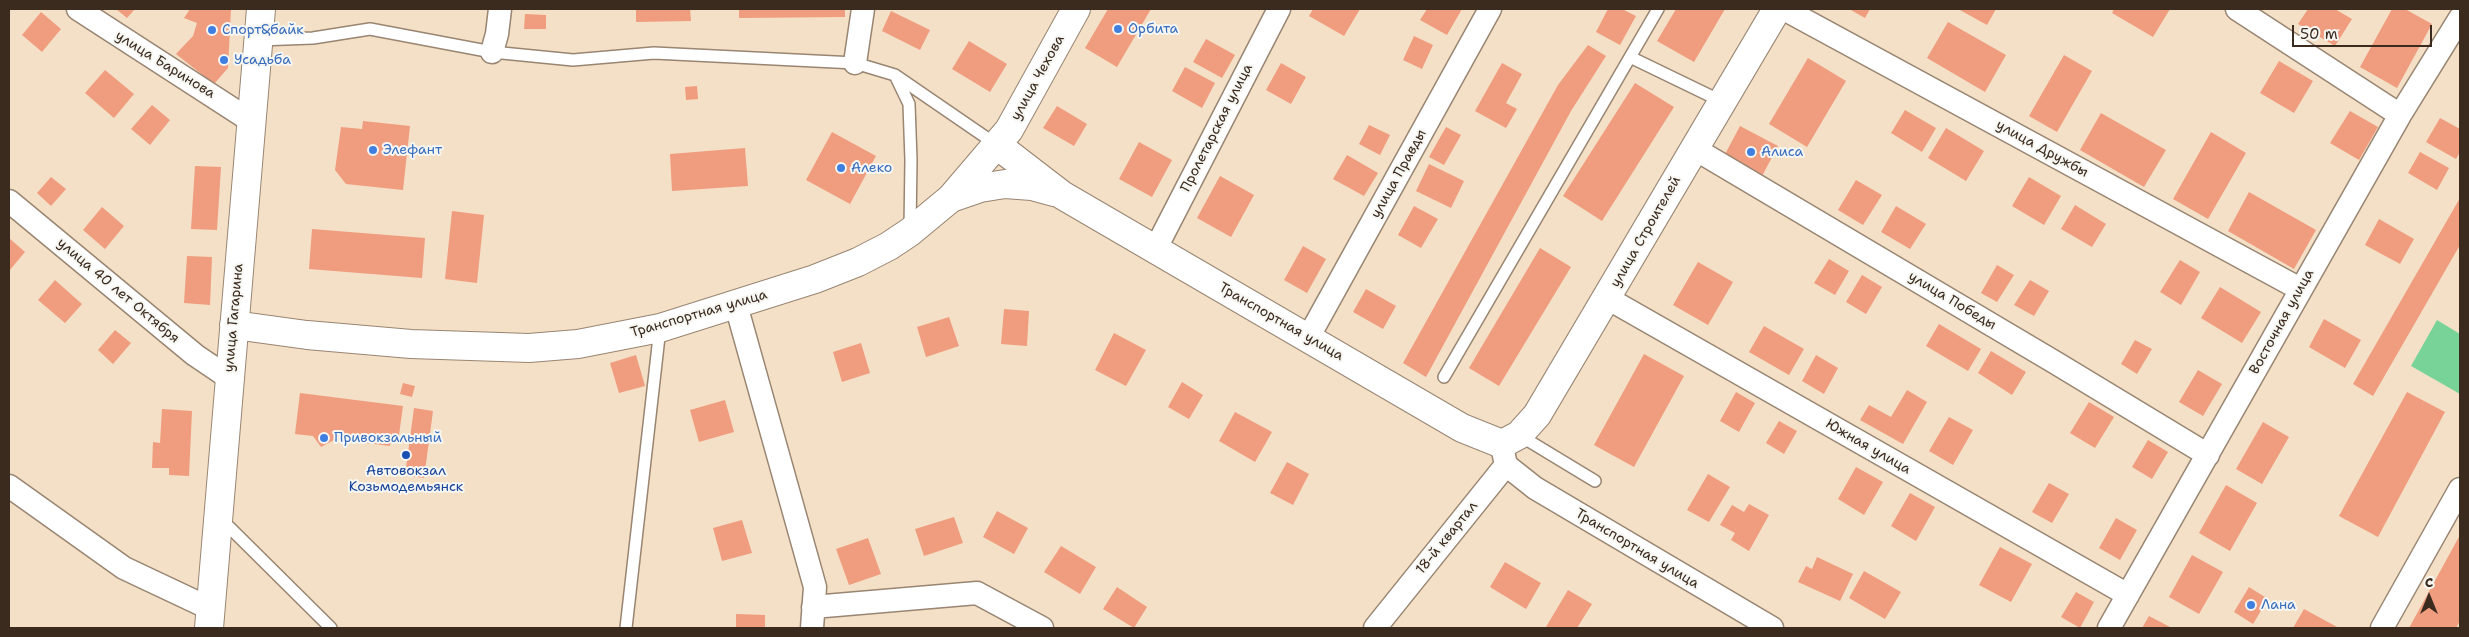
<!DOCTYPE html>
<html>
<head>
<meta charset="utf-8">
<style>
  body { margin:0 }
  #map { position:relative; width:2469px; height:637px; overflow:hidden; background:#f4e0c6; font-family:"Shantell Sans",sans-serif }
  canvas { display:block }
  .frame { position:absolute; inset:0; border:10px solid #3b2a1e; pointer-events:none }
  .north { position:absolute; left:2404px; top:572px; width:50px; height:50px; -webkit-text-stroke:4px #f6f6f2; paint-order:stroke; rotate:0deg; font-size:14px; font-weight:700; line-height:20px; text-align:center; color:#3b2a1e }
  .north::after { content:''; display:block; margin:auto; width:18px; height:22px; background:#3b2a1e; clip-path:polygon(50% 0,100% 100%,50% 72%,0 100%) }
  .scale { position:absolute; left:2292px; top:25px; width:140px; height:22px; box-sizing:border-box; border:2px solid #3b2a1e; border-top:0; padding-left:6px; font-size:15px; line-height:18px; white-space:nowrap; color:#3b2a1e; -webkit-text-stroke:4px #f6f6f2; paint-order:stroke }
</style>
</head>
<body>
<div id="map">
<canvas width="2469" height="637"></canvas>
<div class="frame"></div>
<div class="north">С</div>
<div class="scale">50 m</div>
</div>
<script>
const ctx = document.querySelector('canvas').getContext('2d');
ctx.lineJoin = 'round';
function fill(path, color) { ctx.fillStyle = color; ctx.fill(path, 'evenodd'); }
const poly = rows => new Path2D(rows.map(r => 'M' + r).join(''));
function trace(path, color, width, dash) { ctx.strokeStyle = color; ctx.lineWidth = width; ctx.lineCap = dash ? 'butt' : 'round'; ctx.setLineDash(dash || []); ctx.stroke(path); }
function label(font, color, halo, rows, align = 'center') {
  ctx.font = font + ' "Shantell Sans",sans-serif'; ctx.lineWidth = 4; ctx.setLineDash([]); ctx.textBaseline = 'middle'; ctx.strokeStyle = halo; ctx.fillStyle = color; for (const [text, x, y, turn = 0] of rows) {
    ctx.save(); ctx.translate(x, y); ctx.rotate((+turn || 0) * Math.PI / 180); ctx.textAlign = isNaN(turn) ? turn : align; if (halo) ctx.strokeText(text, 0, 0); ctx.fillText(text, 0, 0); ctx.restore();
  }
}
const green = poly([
  [2437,320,2460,334,2460,394,2411,366]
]);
const building = poly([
  [116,9,135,9,127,18],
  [190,9,231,9,228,68,214,84,176,54,193,36,197,23,184,18],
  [636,9,690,9,691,21,636,22],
  [739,9,845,9,845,17,739,18],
  [1108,9,1151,9,1117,67,1085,48],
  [1313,9,1360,9,1344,36,1309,16],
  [1427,9,1462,9,1447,35,1420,20],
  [1608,9,1622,9,1636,16,1620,45,1596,32],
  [1676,9,1725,9,1694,62,1657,41],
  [1849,9,1870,9,1865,18],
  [1958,9,1996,9,1987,25],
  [2114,9,2170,9,2153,37,2112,13],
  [2308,9,2335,9,2352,19,2335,46,2298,24],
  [2392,9,2405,9,2432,24,2397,88,2360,67],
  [891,11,930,30,920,50,882,31],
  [41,12,61,29,42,52,22,35],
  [525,14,546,15,546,29,524,29],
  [1948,22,2006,55,1985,92,1927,58],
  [1414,36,1433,45,1422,69,1403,60],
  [1206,39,1235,55,1222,78,1193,62],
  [969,41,1007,64,990,92,952,69],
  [1588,45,1606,56,1571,111,1426,377,1403,363,1558,85],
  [2064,55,2092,71,2057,132,2029,116],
  [1808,58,1846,81,1807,147,1769,124],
  [2279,61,2313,81,2294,113,2260,93],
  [1281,63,1306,77,1291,104,1266,90],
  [1502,63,1522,74,1506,103,1517,109,1506,128,1475,111],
  [1185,67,1215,83,1202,108,1172,91],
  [105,70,134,94,114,118,85,93],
  [1635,83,1674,107,1602,221,1563,196],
  [697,86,698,99,686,100,685,87],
  [152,105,170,120,150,145,131,129],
  [1057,106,1087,124,1074,146,1043,128],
  [1905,110,1936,128,1922,152,1891,133],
  [2350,111,2378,127,2359,160,2330,143],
  [2101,113,2166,150,2144,187,2080,150],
  [2440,118,2460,129,2460,152,2456,159,2426,142],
  [363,121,410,126,403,190,346,184,335,170,341,127,362,129],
  [1369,125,1390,135,1380,155,1359,144],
  [1740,126,1778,146,1761,178,1723,158],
  [1446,127,1461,135,1444,165,1429,157],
  [1946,128,1984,151,1966,181,1928,158],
  [832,132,876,156,850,204,806,180],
  [2211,132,2246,153,2208,219,2173,199],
  [1139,142,1172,160,1152,197,1119,179],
  [745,148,748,186,672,191,670,154],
  [2420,152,2449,168,2437,190,2408,173],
  [1347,155,1378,173,1364,196,1333,179],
  [1429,164,1464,181,1451,208,1416,191],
  [195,166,221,167,217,230,191,229],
  [1220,176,1254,195,1231,237,1197,218],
  [51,177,66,189,51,206,37,193],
  [2029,177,2061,196,2044,225,2012,206],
  [1856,180,1882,195,1863,225,1838,210],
  [2249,192,2316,230,2294,269,2228,231],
  [2460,198,2460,245,2373,396,2353,384],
  [2075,205,2106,224,2092,247,2061,229],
  [1414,206,1438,219,1421,248,1398,235],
  [1896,206,1926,224,1910,249,1881,232],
  [102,207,124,226,105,249,83,230],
  [452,211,484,215,477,283,445,279],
  [2379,219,2414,239,2400,264,2365,245],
  [312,229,425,238,422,278,309,269],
  [9,238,25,252,9,271],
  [1303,246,1326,259,1307,293,1284,280],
  [1540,248,1571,267,1499,386,1469,368],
  [187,256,212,257,210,305,184,303],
  [1829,259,1849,271,1835,295,1814,283],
  [2180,260,2200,272,2181,305,2160,292],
  [1698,262,1733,282,1708,325,1673,305],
  [1997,265,2014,275,1997,302,1981,293],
  [1862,275,1882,287,1866,314,1846,302],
  [55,280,82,304,65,323,38,300],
  [2030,280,2049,291,2034,316,2014,305],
  [2220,287,2261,312,2242,343,2201,318],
  [1366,289,1396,306,1383,329,1353,312],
  [1004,309,1029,311,1027,346,1001,344],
  [949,317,959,346,926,357,917,327],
  [2324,319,2361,340,2345,368,2309,347],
  [1939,324,1981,349,1968,371,1926,346],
  [1764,326,1804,349,1789,375,1749,352],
  [115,330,131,343,113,364,98,350],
  [1114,333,1146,350,1126,386,1095,370],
  [2135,340,2152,349,2137,374,2121,364],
  [861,343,870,373,842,382,833,352],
  [1991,351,2026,372,2012,395,1978,373],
  [1644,354,1684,376,1634,467,1594,445],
  [636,355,645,386,619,393,610,363],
  [1816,355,1838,368,1824,394,1802,381],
  [2198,370,2222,384,2203,416,2179,402],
  [1182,382,1203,395,1189,419,1168,407],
  [403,383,415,386,412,397,400,394],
  [1907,390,1927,402,1903,444,1860,420,1869,405,1891,417],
  [1736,392,1755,403,1739,432,1720,421],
  [2407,392,2445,412,2378,537,2339,516],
  [300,393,403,406,399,435,392,433,390,446,336,439,321,447,313,436,295,434],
  [725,400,734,432,699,442,690,410],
  [2089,402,2114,417,2095,448,2070,433],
  [414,408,433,411,424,478,405,475],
  [162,409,192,411,189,476,169,475,169,468,152,468,153,442,160,443],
  [1235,412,1272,432,1255,462,1219,441],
  [1949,417,1973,430,1953,465,1929,451],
  [1779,421,1797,431,1784,454,1766,443],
  [2263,422,2289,437,2262,484,2236,469],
  [2148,440,2168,452,2152,479,2132,467],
  [1287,462,1309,474,1293,505,1270,493],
  [1856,467,1883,482,1864,515,1838,499],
  [1708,474,1730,487,1709,522,1687,510],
  [2049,483,2069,494,2052,523,2032,512],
  [2226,485,2257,503,2230,551,2199,533],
  [1910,493,1935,507,1916,541,1891,526],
  [1749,504,1769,515,1749,551,1731,540,1735,533,1720,525,1732,505,1744,512],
  [997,511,1028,528,1014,554,983,537],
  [954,517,963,543,924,556,915,529],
  [2116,518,2137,530,2120,560,2099,548],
  [742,520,752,553,722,561,713,528],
  [2460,535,2460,621,2456,628,2409,628],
  [868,538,881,574,849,585,836,549],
  [1061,546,1096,567,1080,594,1044,572],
  [2000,547,2032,564,2011,602,1979,585],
  [2192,555,2223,572,2199,614,2169,597],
  [1817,557,1853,574,1840,601,1798,582,1806,566,1812,569],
  [1505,562,1541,583,1526,609,1490,587],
  [1864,571,1901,592,1885,619,1849,598],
  [1117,587,1147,607,1134,628,1103,609],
  [2249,587,2268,599,2253,624,2234,612],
  [1568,590,1592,604,1577,628,1548,628,1546,627],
  [2076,592,2094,602,2080,628,2061,617],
  [2304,609,2339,628,2293,628],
  [736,614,765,615,765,628,736,628],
  [2149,616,2172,628,2142,628]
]);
const lane = poly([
  [258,40,313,38,370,29,492,52,573,60,654,53,855,63,895,75,997,145],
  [1630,57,1723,102],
  [896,77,909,104,911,160,910,228],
  [1444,377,1658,9],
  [1519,435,1595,481],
  [220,518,331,628],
  [626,628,660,328]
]);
const street = poly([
  [78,9,251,121],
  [1784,9,2300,289],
  [2237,9,2400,115],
  [492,52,497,34,500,9],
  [855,63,863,9],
  [1695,149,2056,363,2208,455],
  [9,201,195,355,229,378],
  [1156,248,1279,9],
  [1607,298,2128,595],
  [736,305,815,587,812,628],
  [1308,338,1490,9],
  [1506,465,1535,488,1772,628],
  [9,486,124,568,211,609],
  [813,607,977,593,1042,628],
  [1375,628,1506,465,1503,451],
  [2109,628,2400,115,2460,18],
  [2382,628,2460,489]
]);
const secondary = poly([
  [997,145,1062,195,1462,428,1502,444,1519,435,1537,415,1777,9],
  [951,198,980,188,1005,184,1032,186,1054,192],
  [234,325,307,335,411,344,529,348,578,344,660,328,815,279,858,262,889,246,910,232,951,198,1009,130,1076,9],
  [209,628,261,9]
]);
const markers = [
  [1118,29,5,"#3f7fe0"],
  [212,30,5,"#3f7fe0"],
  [224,60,5,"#3f7fe0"],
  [373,150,5,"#3f7fe0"],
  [1751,152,5,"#3f7fe0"],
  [841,168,5,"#3f7fe0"],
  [324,438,5,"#3f7fe0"],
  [406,455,5,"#1a4fb4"],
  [2251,605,5,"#3f7fe0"]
];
const shopNames = [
  ["Орбита",1128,29],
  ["Спорт&байк",222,30],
  ["Усадьба",234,60],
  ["Элефант",383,150],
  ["Алиса",1761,152],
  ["Алеко",851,168],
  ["Привокзальный",334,438],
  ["Лана",2261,605]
];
const streetNames = [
  ["улица Баринова",165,65,32],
  ["улица Чехова",1038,78,-61],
  ["Пролетарская улица",1217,128,-63],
  ["улица Дружбы",2042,149,29],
  ["улица Правды",1399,174,-61],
  ["улица Строителей",1646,232,-60],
  ["улица 40 лет Октября",118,291,40],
  ["улица Победы",1952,301,31],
  ["Транспортная улица",699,314,-16],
  ["улица Гагарина",234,318,-85],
  ["Транспортная улица",1281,322,30],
  ["Восточная улица",2282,322,-61],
  ["Южная улица",1868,447,30],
  ["18-й квартал",1447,538,-51],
  ["Транспортная улица",1637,549,31]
];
const transitNames = [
  ["Автовокзал",406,471],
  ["Козьмодемьянск",406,487]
];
fill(green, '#78d399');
fill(building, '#f09c7f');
trace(lane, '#988572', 14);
trace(street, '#988572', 25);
trace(secondary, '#988572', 30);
trace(lane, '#fff', 11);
trace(street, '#fff', 22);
trace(secondary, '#fff', 28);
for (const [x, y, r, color] of markers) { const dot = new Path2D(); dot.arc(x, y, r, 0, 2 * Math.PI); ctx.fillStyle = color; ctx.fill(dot); trace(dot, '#f6f6f2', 2); }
label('14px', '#366cbe', '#f6f6f2', shopNames, 'left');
label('14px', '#3b2a1e', '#f6f6f2', streetNames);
label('14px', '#164399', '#f6f6f2', transitNames);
</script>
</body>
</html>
